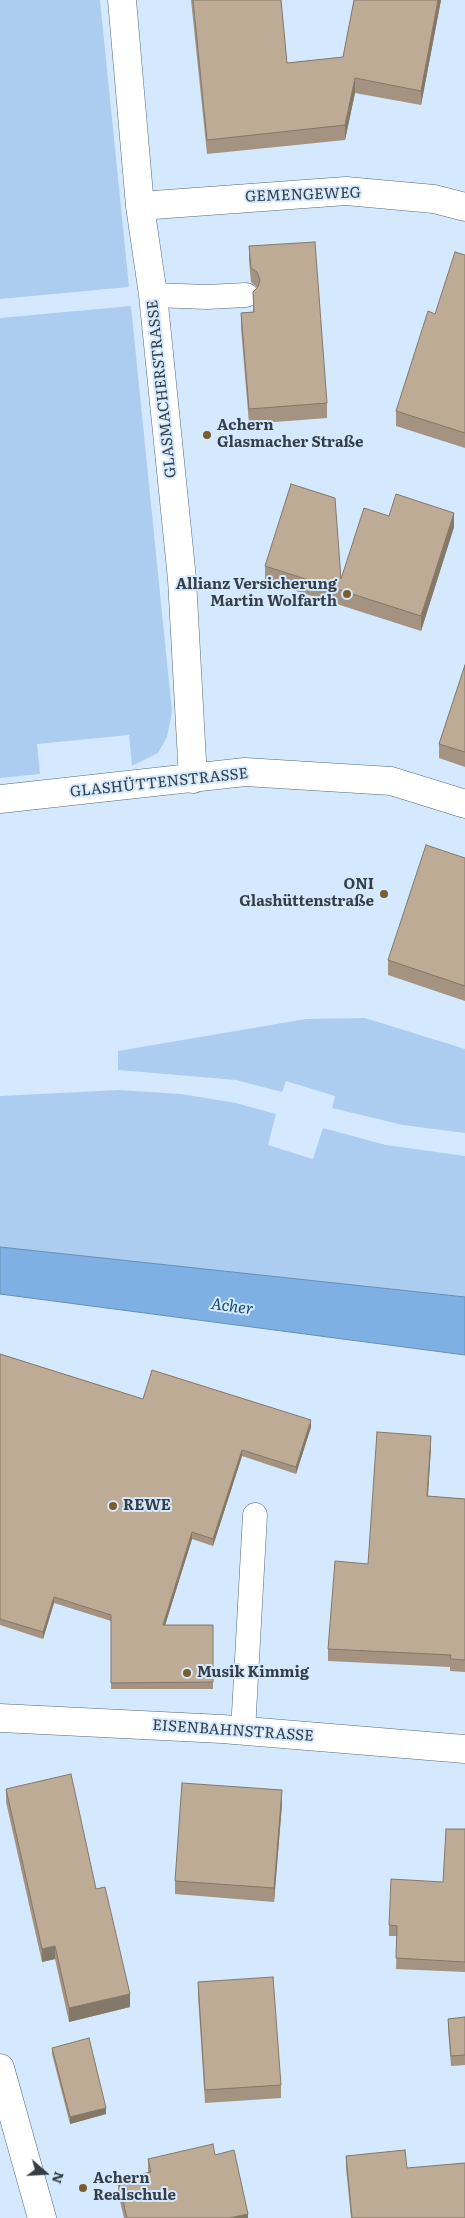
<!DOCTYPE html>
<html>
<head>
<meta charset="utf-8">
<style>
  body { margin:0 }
  #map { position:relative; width:465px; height:2218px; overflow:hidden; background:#d4e9fe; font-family:Literata,serif }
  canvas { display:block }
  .north { position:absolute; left:20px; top:2148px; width:50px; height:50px; -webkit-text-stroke:4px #d4e9fe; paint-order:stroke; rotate:109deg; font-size:14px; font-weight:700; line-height:20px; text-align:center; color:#353d46 }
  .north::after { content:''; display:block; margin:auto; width:18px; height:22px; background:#353d46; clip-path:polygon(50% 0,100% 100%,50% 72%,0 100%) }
</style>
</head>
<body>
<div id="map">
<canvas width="465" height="2218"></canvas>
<div class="north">N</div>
</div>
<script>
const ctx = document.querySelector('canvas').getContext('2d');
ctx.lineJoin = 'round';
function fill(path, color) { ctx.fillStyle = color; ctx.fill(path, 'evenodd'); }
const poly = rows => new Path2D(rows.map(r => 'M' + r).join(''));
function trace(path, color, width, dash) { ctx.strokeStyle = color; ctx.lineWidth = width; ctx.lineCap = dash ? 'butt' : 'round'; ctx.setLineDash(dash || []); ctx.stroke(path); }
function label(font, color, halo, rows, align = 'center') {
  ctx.font = font + ' Literata,serif'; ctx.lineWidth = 4; ctx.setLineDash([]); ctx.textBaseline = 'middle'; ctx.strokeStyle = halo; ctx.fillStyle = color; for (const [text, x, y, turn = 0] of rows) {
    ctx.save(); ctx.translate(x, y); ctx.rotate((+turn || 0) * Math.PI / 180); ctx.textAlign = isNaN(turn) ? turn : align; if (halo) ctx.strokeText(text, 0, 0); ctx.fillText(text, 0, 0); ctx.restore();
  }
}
const green = poly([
  [0,0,100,0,129,287,0,299],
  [131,306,172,712,167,737,158,753,132,766,129,735,37,744,40,774,0,778,0,318],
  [365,1018,465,1049,465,1133,403,1125,332,1108,335,1096,286,1081,282,1092,236,1080,118,1070,118,1051,306,1019],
  [119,1090,181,1094,236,1103,276,1114,268,1145,313,1159,323,1128,386,1145,465,1156,465,1297,0,1247,0,1096]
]);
const water = poly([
  [0,1247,465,1297,465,1355,0,1294,0,1247]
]);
const lane = poly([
  [153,295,207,297,246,295],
  [243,1731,255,1515]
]);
const street = poly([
  [122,0,140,206,153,295,182,579,193,779],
  [140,206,346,191,434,199,465,207],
  [0,799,245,772,391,781,465,804],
  [0,2068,42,2218]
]);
const secondary = poly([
  [0,1718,222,1729,465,1749]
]);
const wall = poly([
  [191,0,281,0,287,63,343,57,354,0,441,0,421,105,355,93,345,140,207,154],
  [249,246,327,403,327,418,249,424,241,328,241,313,253,312,253,292,257,288,251,282,249,261],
  [465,255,465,448,396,426,396,411,435,314],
  [389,516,454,527,421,631,265,581,265,566,341,579],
  [465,665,465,767,439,758,439,744],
  [465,858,465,1001,388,975,388,960],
  [0,1354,143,1399,311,1427,296,1474,242,1456,213,1546,192,1539,165,1625,213,1625,213,1689,111,1689,111,1621,54,1603,43,1639,0,1625],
  [431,1447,428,1496,465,1499,465,1672,450,1671,450,1667,328,1661,328,1649],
  [6,1789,96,1889,130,2007,69,2022,55,1959,42,1962,6,1802],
  [282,1804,274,1902,175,1894,175,1881],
  [465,1829,465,1972,396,1969,397,1936,389,1936,389,1925,443,1882],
  [198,1982,281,2085,281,2098,205,2103,198,1996],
  [465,2017,465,2065,451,2066,448,2029,448,2019],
  [52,2048,106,2114,70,2124,52,2054],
  [215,2155,248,2218,124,2218,118,2193,118,2179,148,2173,148,2159],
  [346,2156,407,2168,465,2218,351,2218,346,2168]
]);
const shadedWall = poly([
  [438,0,441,0,421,105,421,91],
  [355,78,355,93,345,140,345,125],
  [454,513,454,527,421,631,421,616],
  [311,1420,311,1427,296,1474,296,1467],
  [431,1436,431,1447,427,1508,427,1496],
  [242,1450,242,1456,213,1546,213,1539],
  [192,1532,192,1539,163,1632,163,1625],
  [54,1597,54,1603,43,1639,43,1632],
  [282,1790,282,1804,274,1902,274,1888],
  [55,1946,55,1959,42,1962,42,1949],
  [130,1994,130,2007,69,2022,69,2008],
  [106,2108,106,2114,70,2124,70,2117],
  [248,2214,248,2218,229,2218]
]);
const building = poly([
  [193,0,281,0,287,63,343,57,354,0,438,0,421,91,355,78,345,125,207,140,193,0],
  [315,242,327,403,249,409,241,313,254,312,253,292,258,287,260,280,257,272,251,268,249,246,315,242],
  [455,252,465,255,465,433,396,411,428,311,435,314,455,252],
  [291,484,335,498,341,579,364,508,389,516,396,494,454,513,421,616,265,566,291,484],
  [465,665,465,752,439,744,465,665],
  [426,845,465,858,465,986,388,960,426,845],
  [0,1354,143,1399,152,1370,311,1420,296,1467,242,1450,213,1539,192,1532,163,1625,213,1625,213,1682,111,1683,111,1615,54,1597,43,1632,0,1619,0,1354],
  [377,1432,431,1436,427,1496,465,1499,465,1660,450,1659,451,1655,328,1649,335,1561,368,1564,377,1432],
  [71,1774,96,1889,105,1887,130,1994,69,2008,55,1946,42,1949,6,1789,71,1774],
  [182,1783,282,1790,274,1888,175,1881,182,1783],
  [446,1829,465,1829,465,1962,396,1958,397,1926,389,1925,391,1879,443,1882,446,1829],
  [273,1977,281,2085,205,2090,198,1982,273,1977],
  [465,2017,465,2055,451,2056,448,2019,465,2017],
  [89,2038,106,2108,70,2117,52,2048,89,2038],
  [213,2144,215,2155,234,2150,248,2214,229,2218,127,2218,118,2179,151,2172,148,2159,213,2144],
  [405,2150,407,2168,465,2163,465,2218,352,2218,346,2156,405,2150]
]);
const markers = [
  [207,435,5,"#7b5c31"],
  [347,594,5,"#7b5c31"],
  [384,894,5,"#7b5c31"],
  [113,1506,5,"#7b5c31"],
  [187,1673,5,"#7b5c31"],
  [83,2188,5,"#7b5c31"]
];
const streetNames = [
  ["GEMENGEWEG",303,195,-2],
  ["GLASMACHERSTRASSE",162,389,-96],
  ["GLASHÜTTENSTRASSE",159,783,-6],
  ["EISENBAHNSTRASSE",233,1731,4]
];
const poiNames = [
  ["Achern",217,426],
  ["Glasmacher Straße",217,443],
  ["Allianz Versicherung",337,585,"right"],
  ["Martin Wolfarth",337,602,"right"],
  ["ONI",374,885,"right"],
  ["Glashüttenstraße",374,902,"right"],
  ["REWE",123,1506],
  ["Musik Kimmig",197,1673],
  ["Achern",93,2179],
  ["Realschule",93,2196]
];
const waterNames = [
  ["Acher",232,1307,8]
];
fill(green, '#adcdf0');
fill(water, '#7eb0e3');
trace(water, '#688eb4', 1);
trace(lane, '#56677a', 25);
trace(street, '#56677a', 29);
trace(secondary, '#56677a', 29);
trace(lane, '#fff', 24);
trace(street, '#fff', 28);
trace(secondary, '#fff', 28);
fill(wall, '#a39380');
fill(shadedWall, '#847868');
fill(building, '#bdab95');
trace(building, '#847868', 1);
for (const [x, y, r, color] of markers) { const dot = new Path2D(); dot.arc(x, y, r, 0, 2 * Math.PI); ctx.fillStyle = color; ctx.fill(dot); trace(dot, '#d4e9fe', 2); }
label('15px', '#353d46', '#d4e9fe', streetNames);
label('bold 15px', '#353d46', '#d4e9fe', poiNames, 'left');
label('italic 16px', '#134878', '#d4e9fe', waterNames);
</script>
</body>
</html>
